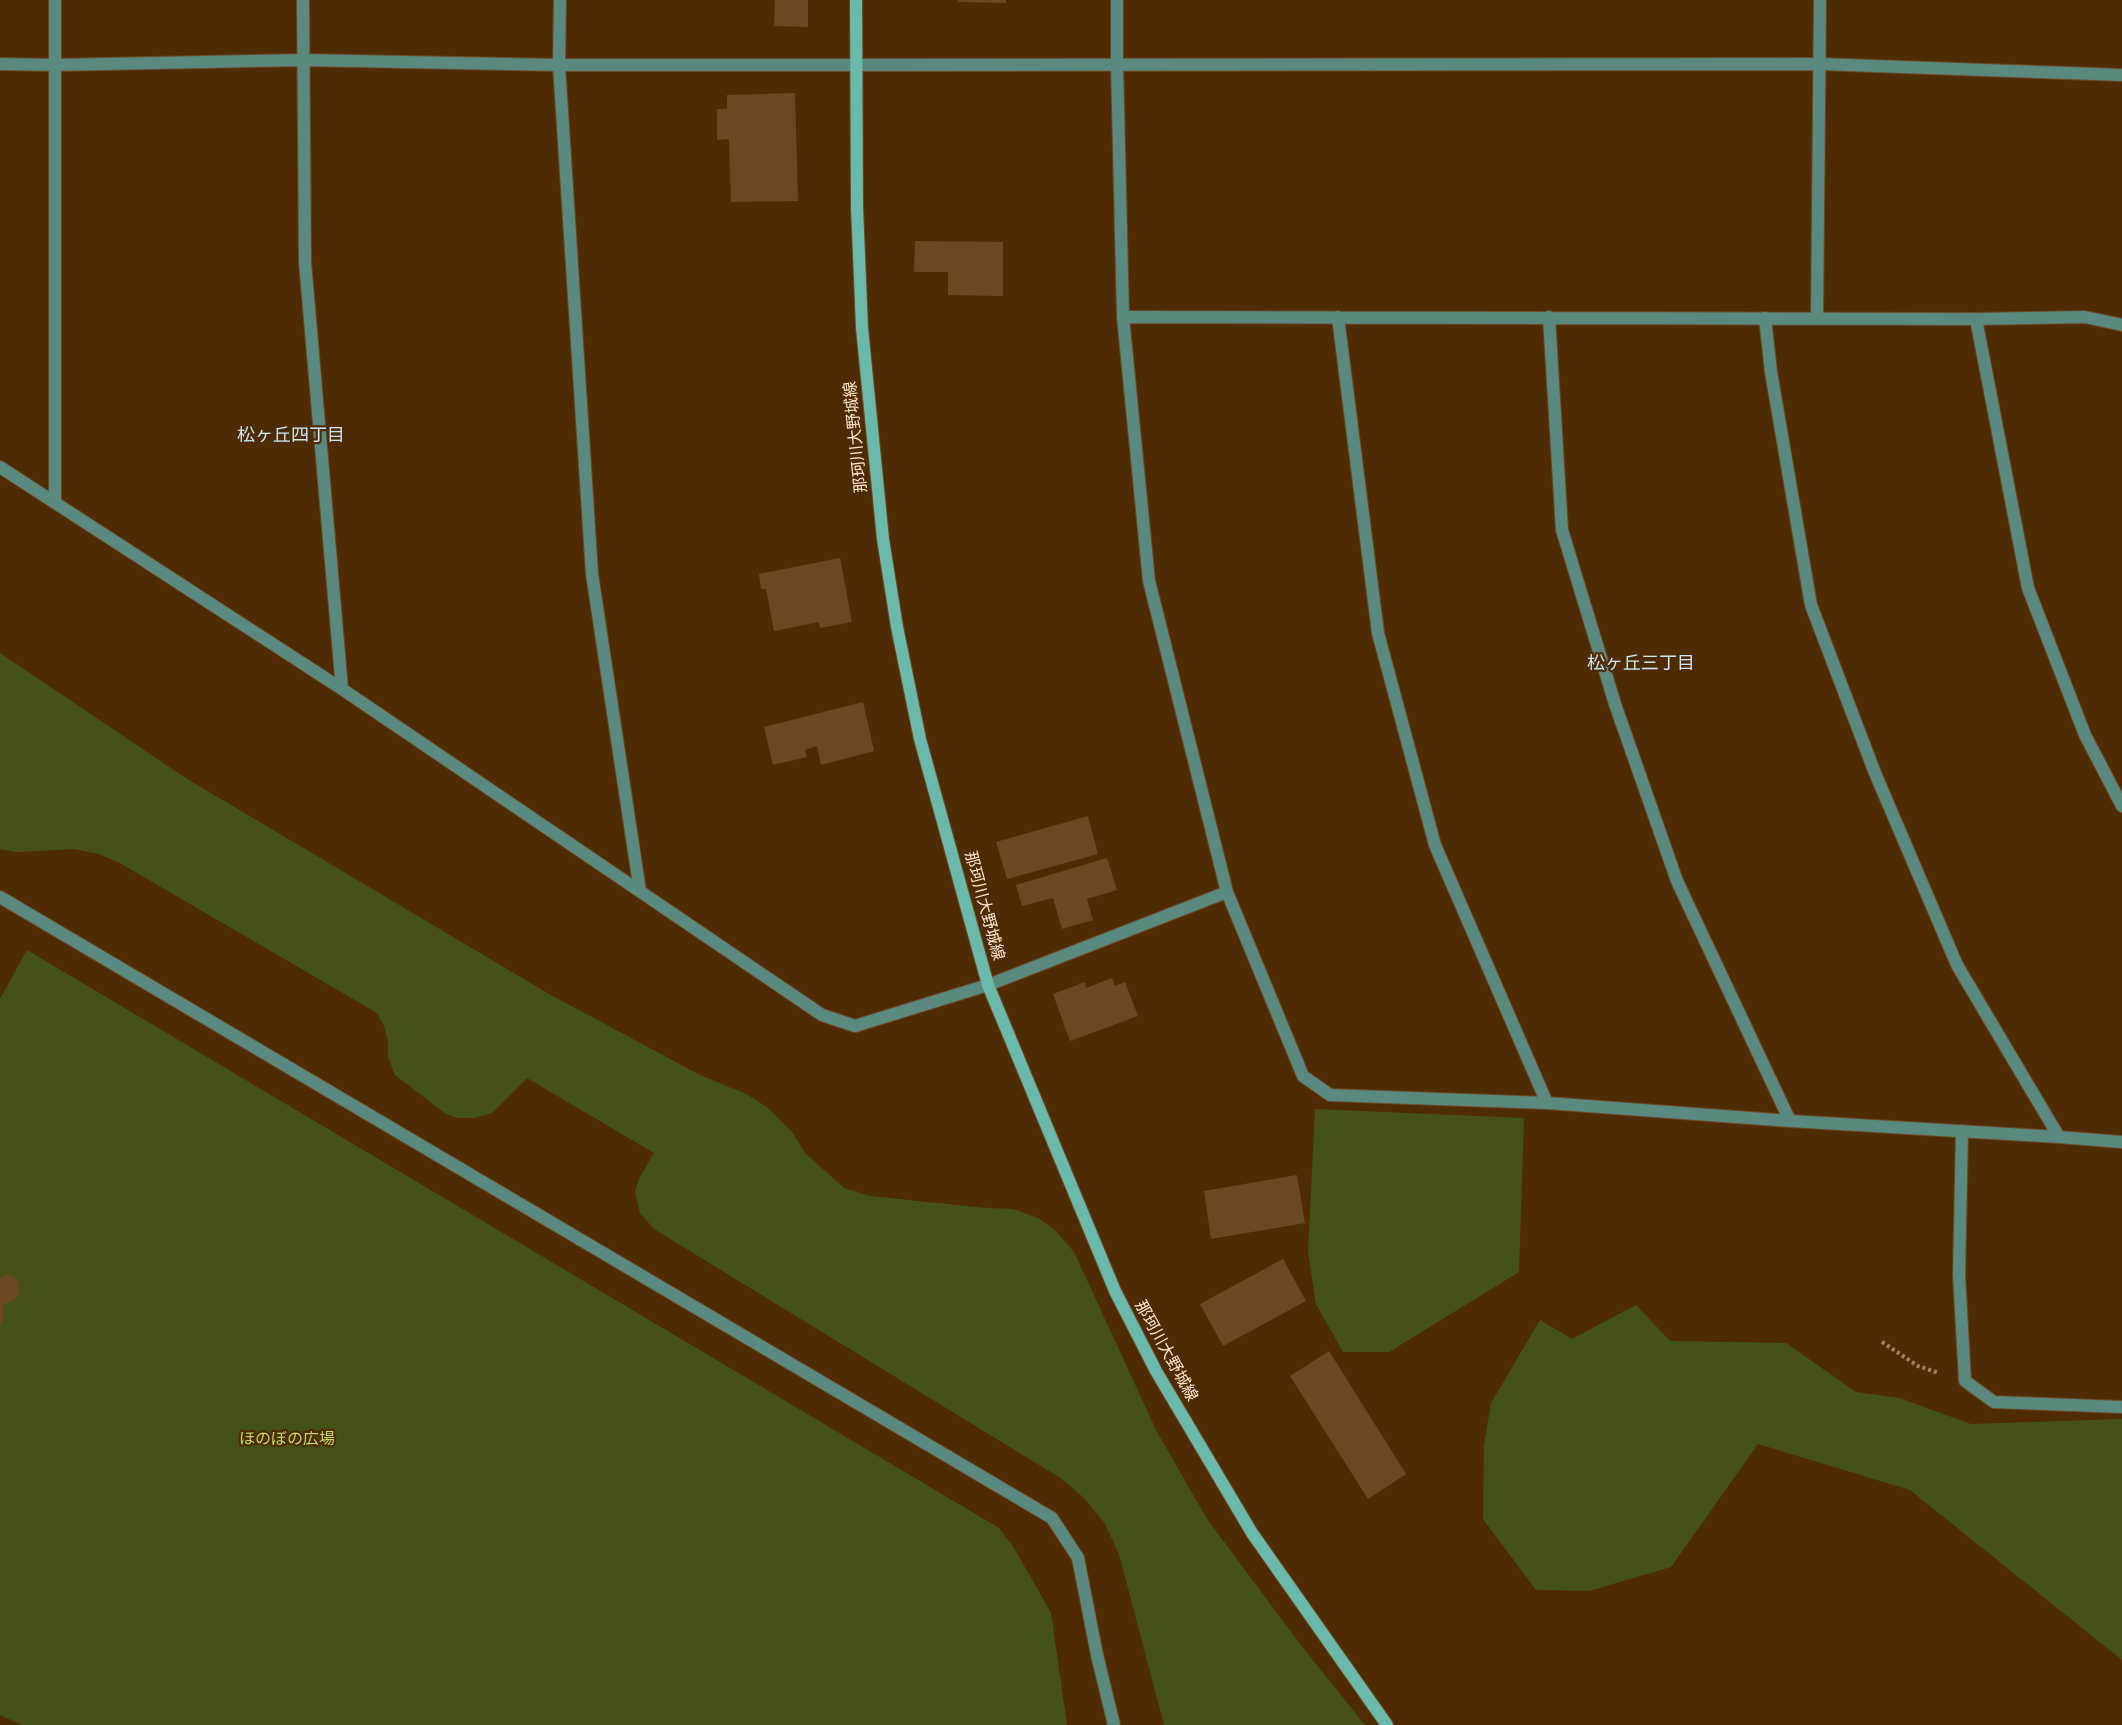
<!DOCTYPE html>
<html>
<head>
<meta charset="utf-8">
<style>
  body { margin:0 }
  canvas { display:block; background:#4f2b04 }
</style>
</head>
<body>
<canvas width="2122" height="1725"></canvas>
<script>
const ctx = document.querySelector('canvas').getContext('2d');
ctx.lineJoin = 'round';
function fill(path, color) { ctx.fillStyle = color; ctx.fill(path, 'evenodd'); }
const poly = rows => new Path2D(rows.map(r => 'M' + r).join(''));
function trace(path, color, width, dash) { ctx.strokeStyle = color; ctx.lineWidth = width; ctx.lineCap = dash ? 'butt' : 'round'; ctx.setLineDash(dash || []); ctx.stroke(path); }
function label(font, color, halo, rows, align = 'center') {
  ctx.font = font + ' "PT Sans Narrow","Noto Sans JP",sans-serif'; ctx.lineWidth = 4.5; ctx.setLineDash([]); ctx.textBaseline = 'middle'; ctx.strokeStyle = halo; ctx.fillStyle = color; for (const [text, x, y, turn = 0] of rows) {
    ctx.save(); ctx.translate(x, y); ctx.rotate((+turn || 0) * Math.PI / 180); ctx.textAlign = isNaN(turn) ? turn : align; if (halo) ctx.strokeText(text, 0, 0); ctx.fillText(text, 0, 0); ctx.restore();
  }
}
const green = poly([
  [0,653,184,777,549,994,700,1075,746,1094,767,1107,792,1132,805,1153,844,1188,870,1196,986,1208,1013,1209,1038,1218,1055,1230,1074,1252,1157,1432,1207,1519,1303,1648,1365,1725,1164,1725,1119,1554,1104,1522,1084,1498,1062,1479,654,1229,640,1213,635,1192,639,1179,654,1153,527,1078,492,1113,475,1118,458,1118,446,1114,395,1075,388,1057,388,1041,384,1026,377,1013,118,862,99,854,73,849,16,852,0,849],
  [27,950,999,1528,1014,1548,1051,1613,1067,1725,22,1725,0,1715,0,999],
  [1315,1109,1524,1118,1519,1272,1389,1352,1343,1352,1316,1304,1308,1252],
  [1636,1305,1670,1341,1786,1343,1856,1392,1899,1398,1971,1424,2122,1419,2122,1660,1910,1490,1758,1444,1671,1567,1589,1591,1536,1590,1483,1519,1484,1445,1491,1403,1540,1320,1572,1339]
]);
const building = poly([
  [775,0,808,0,808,27,774,26],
  [958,0,1006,0,1006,3,958,2],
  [795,93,798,201,731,202,729,139,717,140,717,109,727,109,727,95],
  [915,241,1003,242,1003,296,948,295,948,272,914,272],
  [840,558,852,622,820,628,819,622,774,631,766,589,761,589,759,574],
  [863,702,874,751,821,765,817,746,805,750,807,757,773,765,764,727],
  [1088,816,1098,854,1007,879,996,842],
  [1107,858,1117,890,1087,899,1093,920,1062,929,1053,898,1022,906,1016,885],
  [1112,978,1115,986,1125,982,1138,1016,1070,1041,1053,994,1085,982,1086,988],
  [1297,1175,1305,1223,1211,1239,1204,1191],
  [1283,1259,1306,1301,1223,1346,1200,1304],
  [5,1275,12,1276,18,1281,19,1293,13,1301,3,1304,3,1319,0,1325,0,1278],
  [1329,1351,1406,1474,1368,1499,1290,1376]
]);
const path = poly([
  [1882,1342,1918,1366,1939,1373]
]);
const service = poly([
  [1117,0,1117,64,1123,317],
  [0,897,1052,1518,1078,1558,1097,1655,1114,1725]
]);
const minor = poly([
  [303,0,305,262,342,689],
  [560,0,559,65,592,574,640,891],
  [0,64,55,65,302,60,559,65,856,65],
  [1338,317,1378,633,1435,845,1547,1103],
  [1549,317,1562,530,1615,704,1677,881,1790,1121],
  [1765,318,1771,372,1811,605,1875,773,1957,965,2059,1137],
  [1817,318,1820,0],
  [1976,319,2028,588,2085,735,2122,806],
  [2122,325,2085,317,1976,319,1123,317,1149,581,1227,892,1303,1076,1330,1095,1547,1103,1790,1121,2059,1137,2122,1142],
  [0,467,342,689,822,1015,855,1026,988,985,1227,892],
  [55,502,55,0],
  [1962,1131,1959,1275,1965,1381,1994,1402,2122,1407]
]);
const tertiary = poly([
  [856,65,1820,64,2122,75]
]);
const secondary = poly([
  [856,0,857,207,862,328,883,539,897,627,920,739,988,985,1115,1291,1156,1371,1252,1533,1387,1725]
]);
const streetNames = [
  ["那珂川大野城線",856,437,-96],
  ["那珂川大野城線",984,906,75],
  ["那珂川大野城線",1166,1351,61]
];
const parkNames = [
  ["ほのぼの広場",287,1439]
];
const neighbourhoodNames = [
  ["松ヶ丘四丁目",291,436],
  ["松ヶ丘三丁目",1641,664]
];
fill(green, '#445216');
fill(building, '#6d4724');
trace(service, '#6b4925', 14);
trace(minor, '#6b4925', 14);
trace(tertiary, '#6b4925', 14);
trace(secondary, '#6b4925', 14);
trace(path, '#a28466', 4, [3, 3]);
trace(service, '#5a8980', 12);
trace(minor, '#5a8980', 12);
trace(tertiary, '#5a8980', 12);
trace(secondary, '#6ab9ab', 12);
label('16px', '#fee7d4', '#4f2b04', streetNames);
label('16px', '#bedc66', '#4f2b04', parkNames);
label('18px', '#cbe5fa', '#4f2b04', neighbourhoodNames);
</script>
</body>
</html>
